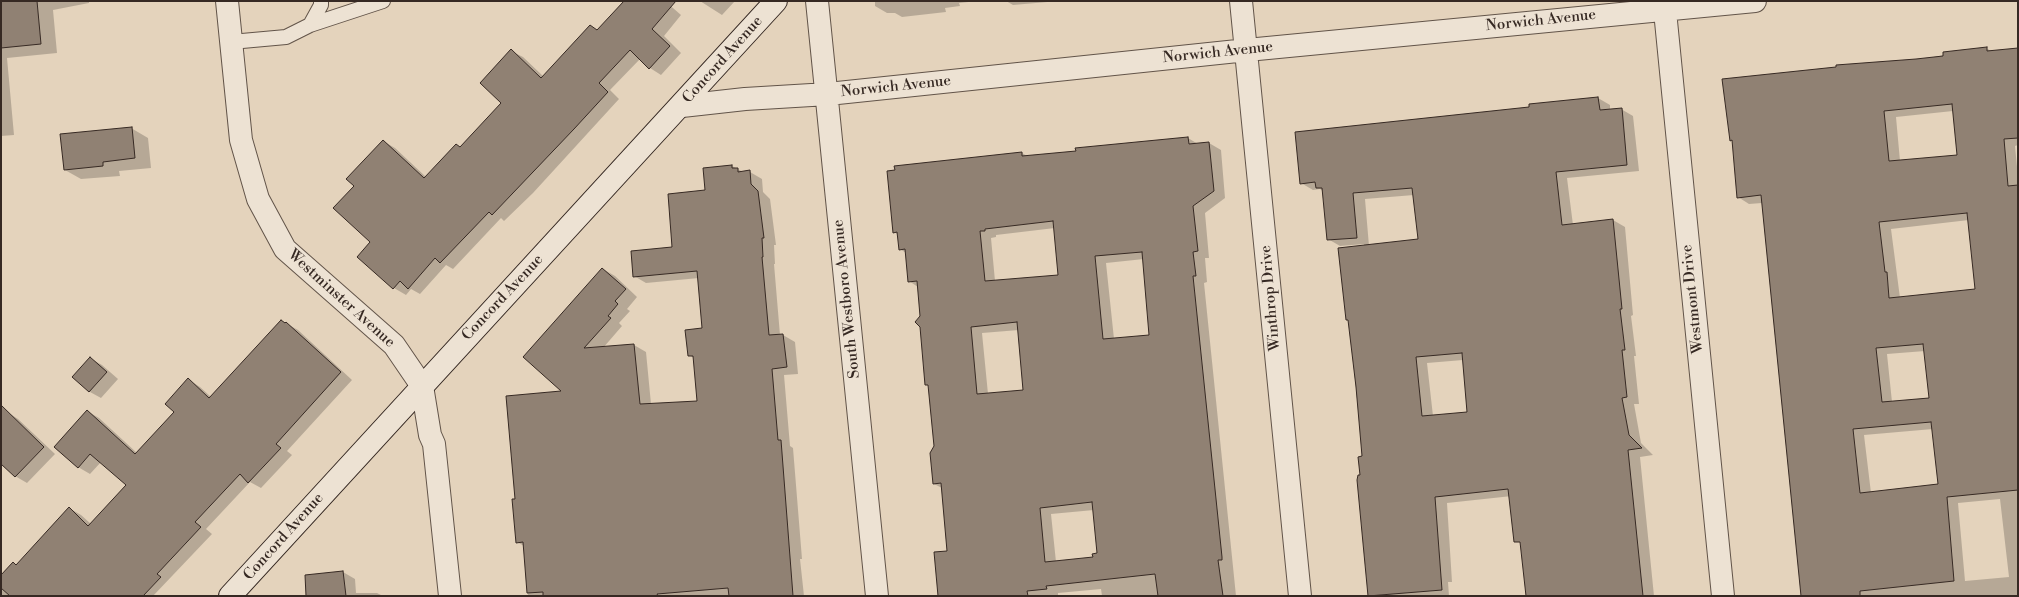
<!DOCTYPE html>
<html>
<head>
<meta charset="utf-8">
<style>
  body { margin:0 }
  #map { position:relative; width:2019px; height:597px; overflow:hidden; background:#e4d3bc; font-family:"Libre Bodoni",serif }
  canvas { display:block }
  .frame { position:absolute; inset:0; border:2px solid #362923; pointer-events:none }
</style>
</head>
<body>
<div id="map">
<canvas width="2019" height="597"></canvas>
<div class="frame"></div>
</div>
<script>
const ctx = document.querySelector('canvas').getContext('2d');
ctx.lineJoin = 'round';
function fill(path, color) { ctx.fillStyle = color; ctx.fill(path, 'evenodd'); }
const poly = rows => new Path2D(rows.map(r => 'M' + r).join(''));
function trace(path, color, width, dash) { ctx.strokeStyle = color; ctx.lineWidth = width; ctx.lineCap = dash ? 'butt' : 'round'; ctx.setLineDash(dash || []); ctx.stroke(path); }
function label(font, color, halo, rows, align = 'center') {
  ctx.font = font + ' "Libre Bodoni",serif'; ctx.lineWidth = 3; ctx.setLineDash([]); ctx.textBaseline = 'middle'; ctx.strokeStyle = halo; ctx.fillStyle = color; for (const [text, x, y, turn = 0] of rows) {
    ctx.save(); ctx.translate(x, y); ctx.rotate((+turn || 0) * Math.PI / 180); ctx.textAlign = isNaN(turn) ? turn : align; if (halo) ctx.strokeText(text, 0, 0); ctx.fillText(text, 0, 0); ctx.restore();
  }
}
const shadow = poly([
  [1,1,89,1,89,3,53,10,57,53,7,58,14,135,1,136],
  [625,1,665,1,681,15,664,36,681,53,661,75,650,68,640,59,610,90,619,99,533,193,504,221,501,218,453,269,446,265,420,294,411,289,406,295,394,288,371,242,383,141,395,148,426,177,461,148,503,103,511,51,523,57,544,77,591,26,598,31],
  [700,1,735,1,722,15],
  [875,1,978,1,959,3,960,6,945,8,946,12,902,17,895,13,887,13,875,6],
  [1006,1,1059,1,1013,5],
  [1986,48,1991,51,2018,49,2018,145,2015,146,2018,177,2018,596,1802,596,1762,203,1749,204,1738,197,1733,141,1731,140,1916,60],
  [1953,111,1958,156,1900,161,1896,117],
  [1969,220,1976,290,1900,298,1891,229],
  [1925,351,1930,398,1892,402,1887,354],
  [1933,429,1939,485,1871,493,1864,435],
  [2000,499,2009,577,1965,581,1958,503],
  [1598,98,1610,105,1610,110,1621,109,1633,116,1639,171,1567,178,1573,225,1613,220,1625,227,1633,315,1631,316,1636,356,1634,356,1639,404,1634,404,1641,443,1653,455,1640,457,1654,596,1581,596,1512,496,1447,503,1452,582,1448,582,1449,596,1370,596,1358,480,1361,476,1363,457,1349,321,1347,319,1364,244,1340,246,1328,239,1324,192,1320,189,1313,190,1301,183,1530,108],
  [1414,195,1419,240,1369,246,1365,199],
  [1463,360,1468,413,1433,416,1427,363],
  [131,128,148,138,151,168,119,171,120,176,81,179,65,170],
  [1188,138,1198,144,1209,143,1221,150,1225,198,1205,213,1209,258,1205,258,1207,282,1204,283,1236,596,1102,596,1101,589,1058,593,1058,596,987,596,948,552,942,488,934,484,935,446,929,386,926,384,918,287,909,281,906,253,900,249,899,235,894,232,1022,153,1027,156,1077,152],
  [1055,228,1059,276,995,281,991,238,996,237,996,235],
  [1144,259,1150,336,1114,339,1106,263],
  [1019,330,1024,390,988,394,982,333],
  [1094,510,1098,554,1094,558,1056,562,1051,514],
  [732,166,743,172,750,172,762,179,763,192,770,199,776,245,774,245,775,264,774,264,780,335,783,335,795,342,798,374,784,375,790,446,793,448,802,559,800,559,804,596,528,596,524,546,517,542,516,500,563,392,603,269,615,276,637,297,627,309,630,311,619,323,622,326,603,348,634,345,646,352,651,404,698,402,694,358,689,355,703,329,699,278,646,283,634,276,673,248,706,191],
  [282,321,298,330,352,380,287,451,292,455,261,488,250,482,206,529,212,534,153,596,1,596,1,576,13,563,17,565,69,508,81,515,91,524,127,485,101,462,90,474,78,467,87,411,99,418,137,453,175,412,189,380,200,387,211,397],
  [90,358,102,365,118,379,101,398,90,392,73,377],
  [7,412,18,419,55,454,27,483,15,476,1,462,1,418],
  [343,572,355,579,356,593,377,593,383,596,307,596]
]);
const building = poly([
  [1,1,37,1,41,44,1,48,1,1],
  [624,1,676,1,652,29,670,46,649,69,630,50,599,83,608,92,574,129,492,215,489,212,440,263,435,258,408,289,400,281,393,289,357,257,370,242,333,208,354,186,346,179,383,140,424,178,456,144,460,147,501,103,480,83,511,49,541,78,590,25,597,30,624,1],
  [1987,47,1987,51,2018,48,2018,138,2004,139,2008,186,2018,185,2018,490,1947,497,1954,581,1860,591,1860,596,1801,596,1761,195,1737,198,1732,140,1730,141,1722,79,1836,67,1836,65,1916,59,1943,56,1943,52,1987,47],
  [1952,104,1957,155,1889,161,1884,111,1952,104],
  [1967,213,1975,289,1889,298,1887,272,1885,272,1879,222,1967,213],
  [1923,344,1929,398,1882,402,1876,348,1923,344],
  [1931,422,1938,484,1860,493,1853,429,1931,422],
  [1598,97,1600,110,1622,108,1627,165,1556,172,1562,225,1613,219,1622,309,1620,309,1625,350,1622,350,1627,397,1622,398,1629,435,1642,448,1628,450,1643,596,1526,596,1520,542,1514,542,1508,489,1435,497,1442,590,1368,596,1357,480,1358,475,1360,475,1358,457,1362,456,1356,387,1348,320,1346,320,1338,248,1418,239,1412,188,1353,193,1357,238,1327,240,1322,188,1316,188,1315,182,1300,184,1295,132,1529,107,1529,104,1598,97],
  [1462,353,1467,412,1422,416,1416,357,1462,353],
  [132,127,135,158,103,162,103,166,64,170,60,134,132,127],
  [1188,137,1189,144,1209,142,1214,191,1193,206,1198,251,1193,252,1196,276,1193,276,1222,557,1222,560,1218,560,1223,596,1158,596,1155,574,1046,586,1047,589,1027,591,1028,596,938,596,934,552,947,551,941,483,933,484,930,453,934,446,928,385,925,385,920,327,915,322,920,316,917,281,908,282,905,249,899,250,897,232,893,233,887,171,895,170,894,166,1022,152,1022,156,1076,151,1075,148,1188,137],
  [1053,221,1058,275,985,281,980,231,985,231,985,229,1053,221],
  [1142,252,1149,335,1103,339,1095,256,1142,252],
  [1017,322,1023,390,977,394,971,327,1017,322],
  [1092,502,1097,553,1092,554,1093,557,1045,562,1040,508,1092,502],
  [732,165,732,168,738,168,738,172,750,170,751,184,758,191,764,238,762,238,763,257,762,257,769,335,783,334,787,367,772,369,778,440,781,440,793,596,729,596,728,588,657,594,658,596,543,596,543,592,527,593,523,542,516,543,512,499,515,499,506,396,561,391,523,357,602,268,626,289,615,301,618,304,608,316,611,318,584,348,634,344,640,404,697,401,693,356,688,356,685,330,702,328,697,271,633,277,631,251,672,247,668,194,705,190,703,168,732,165],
  [281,320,285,323,286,322,341,372,276,444,281,448,248,483,240,474,195,522,201,527,157,574,161,577,143,596,10,596,1,588,1,575,13,562,16,565,69,507,88,526,126,485,90,454,78,468,54,447,87,410,135,454,174,412,165,404,188,378,209,398,281,320],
  [90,357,107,372,89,392,72,377,90,357],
  [1,405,44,447,15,477,1,464,1,405],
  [343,571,346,596,306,596,305,575,343,571]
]);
const lane = poly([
  [310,25,383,1],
  [231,42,286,37,310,25,321,5,321,1]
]);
const street = poly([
  [227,1,241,140,258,199,285,249,394,345,422,386,430,435,434,444,450,596],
  [817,1,877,596],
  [1241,1,1300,596],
  [1664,1,1723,596],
  [682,106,745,99,828,94,1247,50,1755,1]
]);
const secondary = poly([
  [230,596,776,1]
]);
const streetNames = [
  ["Norwich Avenue",1541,21,-6],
  ["Norwich Avenue",1218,53,-6],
  ["Concord Avenue",723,60,-48],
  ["Norwich Avenue",896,87,-6],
  ["Concord Avenue",503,298,-47],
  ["Winthrop Drive",1271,298,-95],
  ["Westminster Avenue",341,299,42],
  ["South Westboro Avenue",847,299,-96],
  ["Westmont Drive",1693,299,-96],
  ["Concord Avenue",284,537,-48]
];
fill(shadow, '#0003');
fill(building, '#908173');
trace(building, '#362923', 1);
trace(lane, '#625449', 16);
trace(street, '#625449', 24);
trace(secondary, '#362923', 24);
trace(lane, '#ede2d3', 14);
trace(street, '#ede2d3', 22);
trace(secondary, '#ede2d3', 22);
label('15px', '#362923', '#ede2d3', streetNames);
</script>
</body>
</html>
